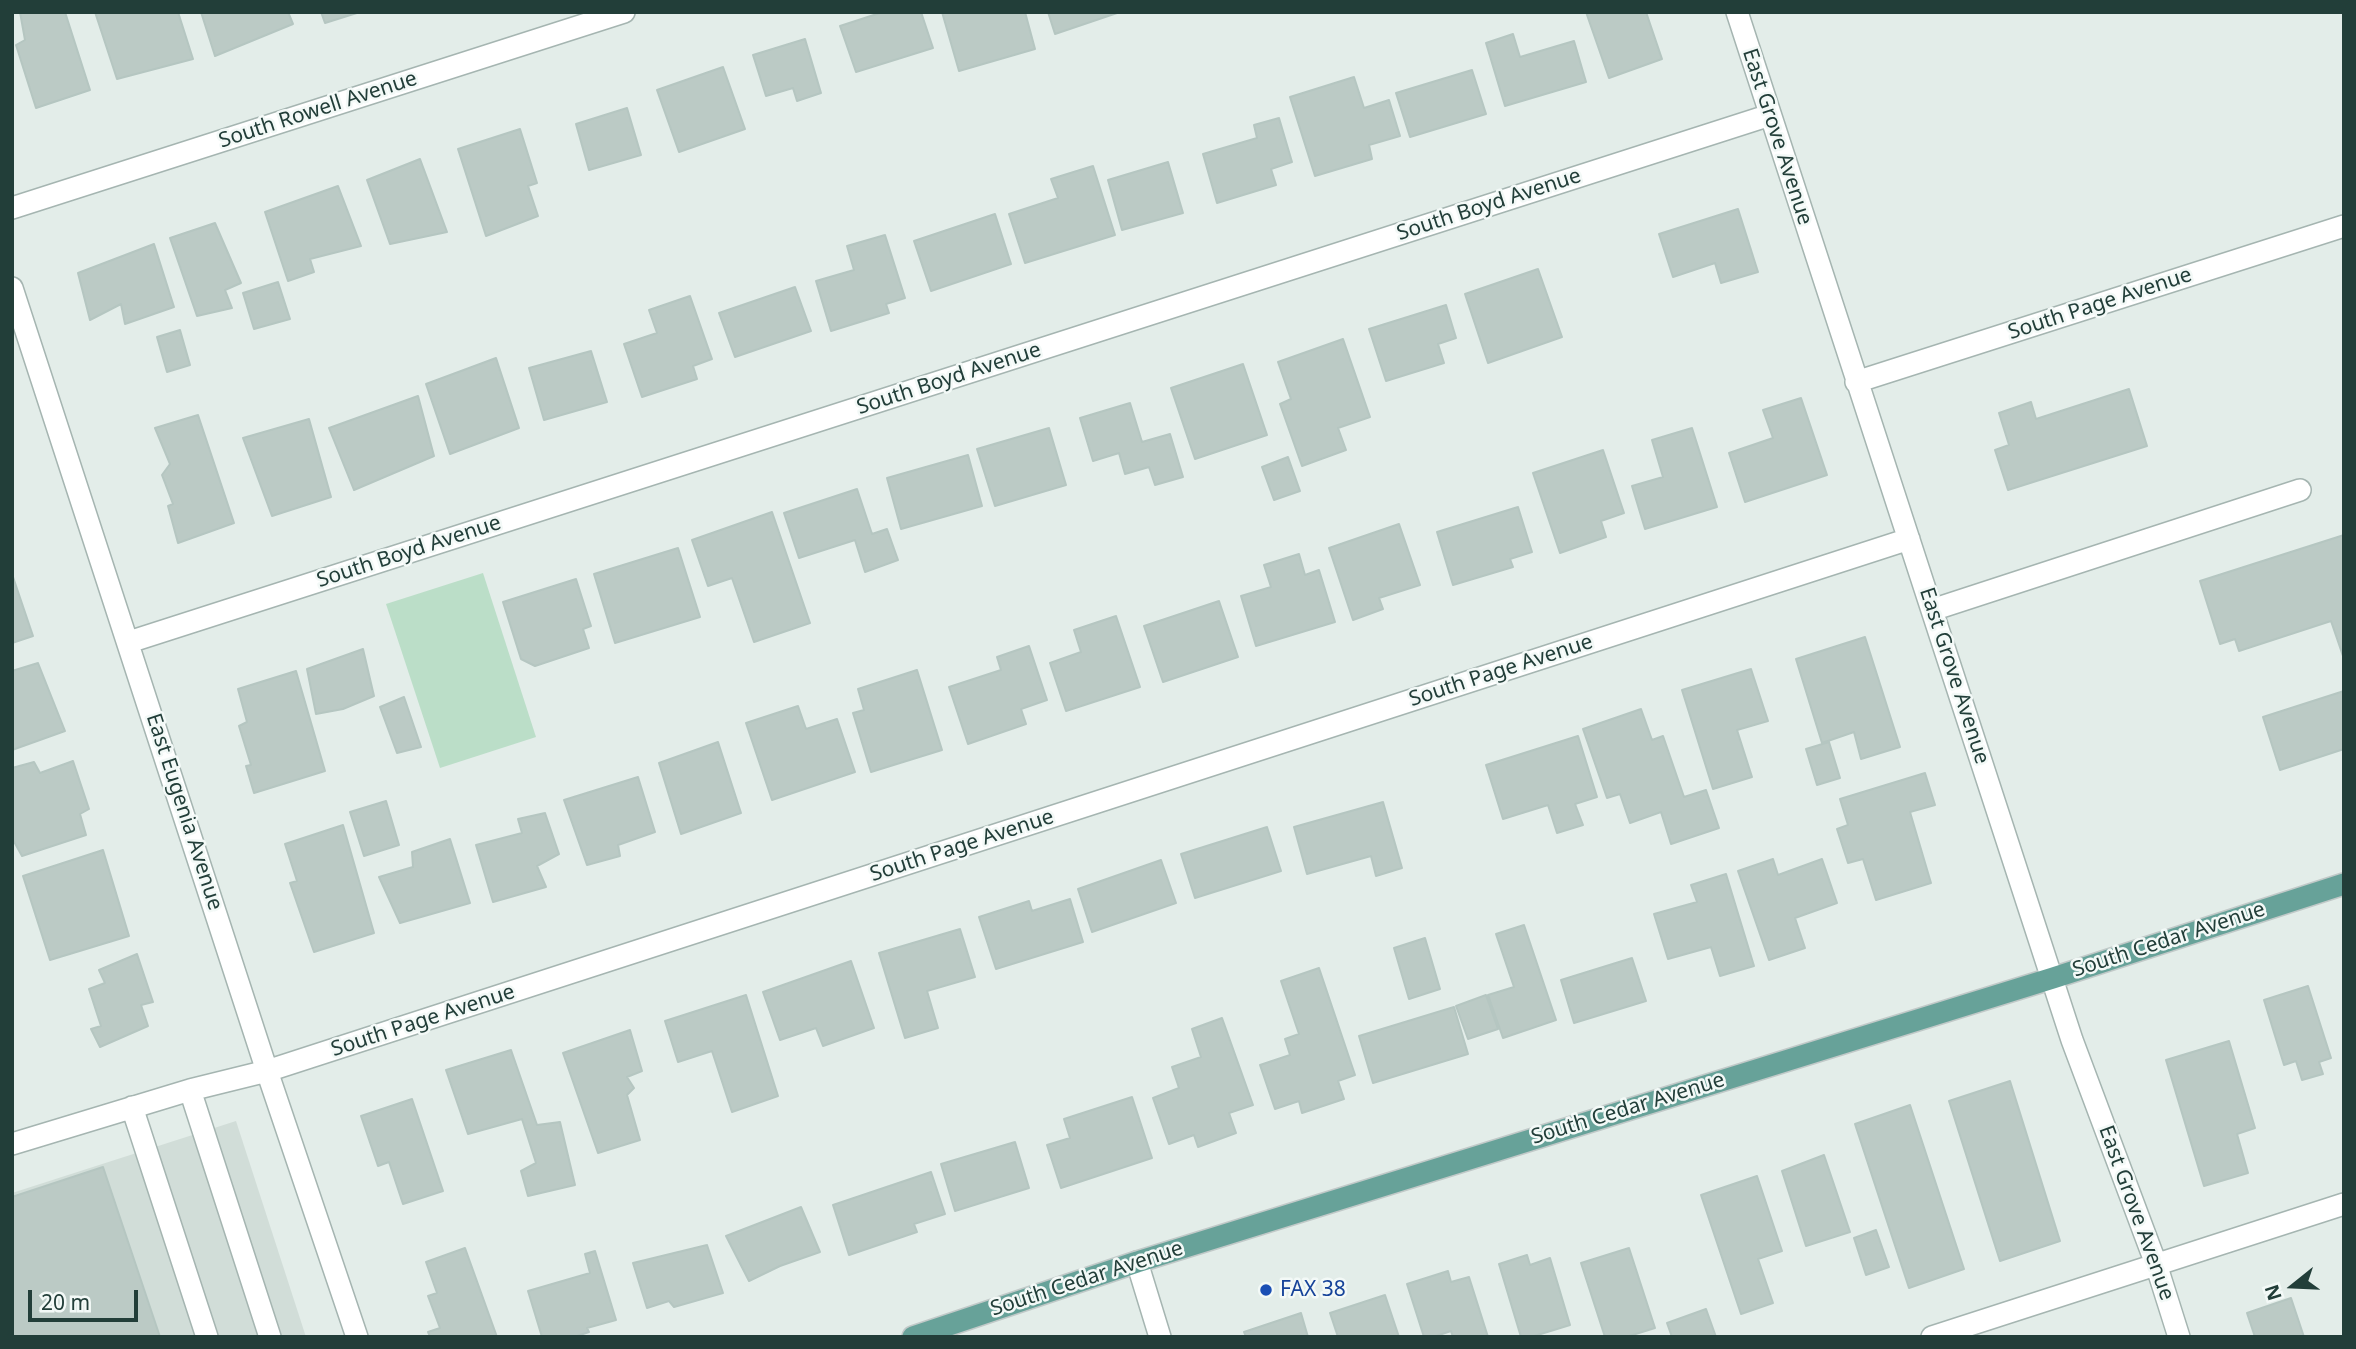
<!DOCTYPE html>
<html>
<head>
<meta charset="utf-8">
<style>
  body { margin:0 }
  #map { position:relative; width:2356px; height:1349px; overflow:hidden; background:#e3ede9; font-family:"Noto Sans",sans-serif }
  canvas { display:block }
  .frame { position:absolute; inset:0; border:14px solid #223e39; pointer-events:none }
  .north { position:absolute; left:2258px; top:1251px; width:70px; height:70px; -webkit-text-stroke:5px #f3f9f7; paint-order:stroke; rotate:252deg; font-size:19px; font-weight:700; line-height:28px; text-align:center; color:#223e39 }
  .north::after { content:''; display:block; margin:auto; width:24px; height:32px; background:#223e39; clip-path:polygon(50% 0,100% 100%,50% 72%,0 100%) }
  .scale { position:absolute; left:28px; top:1290px; width:110px; height:32px; box-sizing:border-box; border:4px solid #223e39; border-top:0; padding-left:9px; font-size:21px; line-height:24px; white-space:nowrap; color:#223e39; -webkit-text-stroke:5px #f3f9f7; paint-order:stroke }
</style>
</head>
<body>
<div id="map">
<canvas width="2356" height="1349"></canvas>
<div class="frame"></div>
<div class="north">N</div>
<div class="scale">20 m</div>
</div>
<script>
const ctx = document.querySelector('canvas').getContext('2d');
ctx.lineJoin = 'round';
function fill(path, color) { ctx.fillStyle = color; ctx.fill(path, 'evenodd'); }
const poly = rows => new Path2D(rows.map(r => 'M' + r).join(''));
function trace(path, color, width, dash) { ctx.strokeStyle = color; ctx.lineWidth = width; ctx.lineCap = dash ? 'butt' : 'round'; ctx.setLineDash(dash || []); ctx.stroke(path); }
function label(font, color, halo, rows, align = 'center') {
  ctx.font = font + ' "Noto Sans",sans-serif'; ctx.lineWidth = 5; ctx.setLineDash([]); ctx.textBaseline = 'middle'; ctx.strokeStyle = halo; ctx.fillStyle = color; for (const [text, x, y, turn = 0] of rows) {
    ctx.save(); ctx.translate(x, y); ctx.rotate((+turn || 0) * Math.PI / 180); ctx.textAlign = isNaN(turn) ? turn : align; if (halo) ctx.strokeText(text, 0, 0); ctx.fillText(text, 0, 0); ctx.restore();
  }
}
const built = poly([
  [236,1121,306,1337,12,1337,12,1193]
]);
const green = poly([
  [483,573,536,737,440,768,386,604]
]);
const building = poly([
  [20,12,65,12,90,90,36,108,16,45,25,40,20,12],
  [95,12,178,12,193,59,117,79,95,12],
  [201,12,288,12,293,24,215,56,201,12],
  [321,12,360,12,325,23,321,12],
  [883,12,921,12,933,48,856,72,840,26,883,12],
  [942,12,1025,12,1035,49,959,71,942,12],
  [1048,12,1120,12,1055,34,1048,12],
  [1586,12,1646,12,1662,59,1609,78,1586,12],
  [1513,34,1520,57,1574,41,1586,82,1505,106,1486,43,1513,34],
  [805,39,821,93,797,101,793,88,766,96,753,55,805,39],
  [723,67,745,129,679,152,657,90,723,67],
  [1472,70,1486,114,1410,137,1396,93,1472,70],
  [1354,77,1364,108,1389,100,1400,136,1369,145,1372,159,1315,176,1290,97,1354,77],
  [627,108,641,155,589,170,576,124,627,108],
  [1279,118,1292,162,1271,169,1276,185,1217,203,1203,154,1257,138,1254,125,1279,118],
  [520,129,537,183,528,186,538,216,486,236,458,149,520,129],
  [420,159,447,232,390,244,367,180,420,159],
  [1168,162,1183,213,1122,230,1108,180,1168,162],
  [1093,166,1115,235,1025,263,1009,214,1058,198,1051,179,1093,166],
  [338,186,361,246,310,259,314,272,288,281,265,212,338,186],
  [1738,209,1758,272,1721,283,1715,263,1673,277,1659,234,1738,209],
  [995,214,1011,264,931,291,914,241,995,214],
  [215,223,241,283,225,290,232,308,197,316,170,238,215,223],
  [885,235,905,298,886,304,889,313,831,331,816,281,854,270,847,246,885,235],
  [154,244,174,307,125,324,121,304,90,320,78,273,154,244],
  [1538,269,1562,337,1488,363,1465,294,1538,269],
  [278,282,290,319,254,329,243,293,278,282],
  [795,287,811,331,735,357,719,313,795,287],
  [690,296,712,359,693,366,697,379,642,397,624,344,657,333,649,310,690,296],
  [1446,305,1456,338,1438,344,1444,363,1386,381,1369,329,1446,305],
  [180,330,190,365,167,372,157,337,180,330],
  [1343,339,1370,417,1338,428,1346,450,1302,466,1280,404,1291,399,1278,362,1343,339],
  [591,351,607,402,544,420,529,368,591,351],
  [496,358,519,428,450,454,426,384,496,358],
  [1243,364,1267,435,1195,459,1171,388,1243,364],
  [2129,389,2147,446,2008,490,1995,450,2009,445,1999,413,2031,402,2036,419,2129,389],
  [418,396,434,456,354,490,329,428,418,396],
  [1801,398,1827,475,1745,502,1729,453,1773,438,1763,410,1801,398],
  [1130,403,1142,442,1170,434,1183,477,1155,485,1149,467,1125,474,1119,453,1093,461,1080,418,1130,403],
  [198,415,234,523,178,543,168,506,173,504,162,475,170,464,155,428,198,415],
  [309,419,331,497,272,516,243,438,309,419],
  [1049,428,1066,485,995,506,977,449,1049,428],
  [1692,428,1717,507,1645,529,1632,486,1663,477,1652,440,1692,428],
  [1603,450,1624,513,1601,521,1606,537,1560,553,1533,473,1603,450],
  [968,455,982,506,901,529,887,478,968,455],
  [1288,457,1300,491,1274,500,1262,467,1288,457],
  [857,489,872,534,887,529,898,560,865,572,855,540,799,558,784,513,857,489],
  [1518,507,1532,552,1510,559,1513,567,1453,585,1437,532,1518,507],
  [772,512,810,623,754,642,732,578,708,586,692,540,772,512],
  [1399,524,1420,585,1379,598,1383,609,1353,620,1329,548,1399,524],
  [2344,535,2344,659,2331,621,2239,651,2235,639,2220,644,2200,581,2344,535],
  [678,548,700,617,615,643,594,574,678,548],
  [1299,554,1305,575,1319,570,1335,622,1256,646,1241,596,1271,587,1264,565,1299,554],
  [12,574,33,636,12,643,12,574],
  [576,579,591,626,583,629,589,648,535,666,521,659,503,602,576,579],
  [1219,601,1238,657,1163,682,1144,626,1219,601],
  [1116,616,1140,687,1066,711,1050,663,1081,652,1074,630,1116,616],
  [1865,637,1900,747,1861,759,1854,732,1822,743,1796,659,1865,637],
  [1029,646,1047,700,1021,709,1026,724,968,744,949,687,1001,670,997,657,1029,646],
  [363,649,374,696,343,709,316,714,307,669,363,649],
  [38,663,65,731,12,750,12,671,38,663],
  [1751,669,1768,721,1737,730,1752,777,1713,789,1682,690,1751,669],
  [917,670,942,750,871,772,853,713,864,710,858,689,917,670],
  [296,671,325,771,254,793,246,766,251,765,239,726,247,722,238,689,296,671],
  [2344,691,2344,749,2280,770,2263,717,2344,691],
  [404,697,421,747,397,753,380,707,404,697],
  [798,706,806,729,837,719,855,772,772,800,746,723,798,706],
  [1641,709,1652,740,1663,736,1684,797,1706,790,1719,828,1671,844,1661,812,1630,823,1620,794,1607,798,1583,729,1641,709],
  [1578,736,1597,797,1575,804,1583,825,1557,833,1548,805,1503,819,1486,765,1578,736],
  [718,742,741,813,681,834,659,763,718,742],
  [1829,742,1840,778,1817,785,1806,749,1829,742],
  [73,761,89,809,80,814,86,835,22,856,12,838,12,768,34,762,40,773,73,761],
  [1925,773,1935,805,1910,812,1931,883,1876,900,1863,859,1848,863,1837,829,1848,825,1840,799,1925,773],
  [638,777,655,832,618,845,620,856,587,865,564,800,638,777],
  [386,801,399,845,364,856,350,812,386,801],
  [1383,802,1402,868,1376,876,1371,856,1307,874,1294,827,1383,802],
  [545,813,559,854,537,866,546,887,493,902,476,845,522,833,518,819,545,813],
  [343,825,374,933,314,952,290,883,297,881,285,844,343,825],
  [1267,827,1281,871,1195,898,1181,854,1267,827],
  [450,839,470,903,400,923,379,877,413,867,412,852,450,839],
  [103,850,129,936,50,960,23,876,103,850],
  [1773,859,1778,875,1822,859,1837,903,1795,918,1805,948,1769,960,1738,871,1773,859],
  [1161,860,1176,903,1092,932,1078,889,1161,860],
  [1726,874,1754,966,1720,976,1711,947,1668,959,1654,914,1697,902,1691,885,1726,874],
  [1070,899,1083,942,996,969,979,917,1029,901,1032,911,1070,899],
  [1524,925,1556,1020,1503,1038,1488,995,1514,987,1496,934,1524,925],
  [960,929,975,977,927,991,938,1028,905,1038,879,953,960,929],
  [1425,938,1440,989,1409,999,1394,948,1425,938],
  [137,954,153,1002,141,1005,148,1026,100,1047,91,1029,101,1026,89,989,105,983,99,970,137,954],
  [1632,958,1646,1001,1574,1023,1561,980,1632,958],
  [851,961,874,1028,823,1046,816,1028,780,1040,763,992,851,961],
  [1319,968,1355,1075,1338,1081,1344,1099,1302,1113,1299,1101,1275,1109,1260,1065,1290,1055,1285,1039,1299,1034,1281,981,1319,968],
  [2308,986,2331,1058,2319,1062,2323,1074,2302,1080,2296,1061,2284,1065,2264,1000,2308,986],
  [746,995,778,1096,732,1112,712,1051,678,1062,665,1021,746,995],
  [1486,995,1498,1029,1468,1039,1456,1006,1486,995],
  [1454,1007,1468,1054,1373,1083,1359,1036,1454,1007],
  [1222,1018,1253,1105,1229,1113,1236,1133,1198,1147,1194,1135,1169,1144,1153,1098,1179,1088,1172,1067,1201,1057,1192,1029,1222,1018],
  [630,1030,642,1071,627,1077,634,1088,627,1095,640,1140,598,1153,563,1053,630,1030],
  [2229,1041,2255,1128,2237,1134,2248,1173,2204,1186,2166,1060,2229,1041],
  [511,1050,537,1125,560,1122,575,1185,528,1196,521,1171,536,1163,522,1119,468,1134,446,1070,511,1050],
  [2010,1081,2060,1241,2000,1261,1949,1101,2010,1081],
  [1132,1097,1152,1158,1061,1188,1047,1145,1070,1138,1064,1119,1132,1097],
  [412,1099,443,1191,403,1204,389,1162,378,1166,361,1116,412,1099],
  [1910,1105,1964,1269,1909,1288,1855,1124,1910,1105],
  [1015,1142,1029,1188,955,1211,941,1164,1015,1142],
  [1824,1155,1850,1232,1806,1246,1782,1171,1824,1155],
  [103,1167,160,1337,12,1337,12,1197,103,1167],
  [931,1172,945,1214,914,1224,917,1232,849,1255,833,1205,931,1172],
  [1757,1176,1782,1251,1758,1259,1773,1303,1741,1314,1701,1195,1757,1176],
  [801,1207,820,1252,780,1266,749,1281,726,1236,801,1207],
  [1876,1230,1889,1267,1866,1275,1854,1238,1876,1230],
  [707,1245,723,1293,674,1307,669,1301,647,1308,633,1263,707,1245],
  [465,1248,497,1337,430,1337,428,1332,440,1328,428,1296,437,1293,426,1262,465,1248],
  [1629,1248,1655,1328,1626,1337,1605,1337,1581,1263,1629,1248],
  [595,1251,616,1320,587,1328,589,1332,574,1337,542,1337,528,1291,590,1273,585,1254,595,1251],
  [1527,1255,1530,1265,1550,1258,1570,1325,1531,1337,1521,1337,1499,1264,1527,1255],
  [1448,1271,1451,1282,1469,1277,1488,1337,1453,1337,1451,1331,1433,1337,1424,1337,1407,1284,1448,1271],
  [1385,1295,1399,1337,1338,1337,1330,1313,1385,1295],
  [2291,1298,2304,1337,2255,1337,2247,1313,2291,1298],
  [1706,1309,1716,1337,1672,1337,1667,1323,1706,1309],
  [1301,1313,1308,1337,1246,1337,1244,1332,1301,1313]
]);
const minor = poly([
  [1737,12,2072,1040,2156,1264,2179,1337],
  [12,208,624,12],
  [12,288,267,1071,357,1337],
  [1856,382,2344,226],
  [1932,610,2300,490],
  [129,642,1770,115],
  [190,1090,270,1337],
  [132,1107,207,1337],
  [12,1144,190,1090,267,1071,1909,539],
  [1137,1262,1160,1337],
  [1932,1337,2344,1204]
]);
const major = poly([
  [913,1337,1137,1262,2053,978,2344,884]
]);
const markers = [
  [1266,1290,7,"#1a4fb4"]
];
const streetNames = [
  ["South Rowell Avenue",318,110,-18],
  ["East Grove Avenue",1777,137,72],
  ["South Boyd Avenue",1489,205,-18],
  ["South Page Avenue",2100,304,-18],
  ["South Boyd Avenue",949,379,-18],
  ["South Boyd Avenue",409,552,-18],
  ["South Page Avenue",1501,671,-18],
  ["East Grove Avenue",1954,676,72],
  ["East Eugenia Avenue",184,812,72],
  ["South Page Avenue",962,846,-18],
  ["South Cedar Avenue",2169,940,-18],
  ["South Page Avenue",423,1021,-18],
  ["South Cedar Avenue",1628,1109,-17],
  ["East Grove Avenue",2136,1213,70],
  ["South Cedar Avenue",1087,1279,-18]
];
const transitNames = [
  ["FAX 38",1280,1290]
];
fill(built, '#d1ddd8');
fill(green, '#bbdec8');
fill(building, '#bbcac5');
trace(building, '#b5c6c1', 2);
trace(minor, '#a5b5b1', 24);
trace(major, '#c1c9c8', 24);
trace(minor, '#fff', 21);
trace(major, '#67a299', 21);
for (const [x, y, r, color] of markers) { const dot = new Path2D(); dot.arc(x, y, r, 0, 2 * Math.PI); ctx.fillStyle = color; ctx.fill(dot); trace(dot, '#f3f9f7', 2.5); }
label('21px', '#223e39', '#f3f9f7', streetNames);
label('21px', '#164399', '#f3f9f7', transitNames, 'left');
</script>
</body>
</html>
